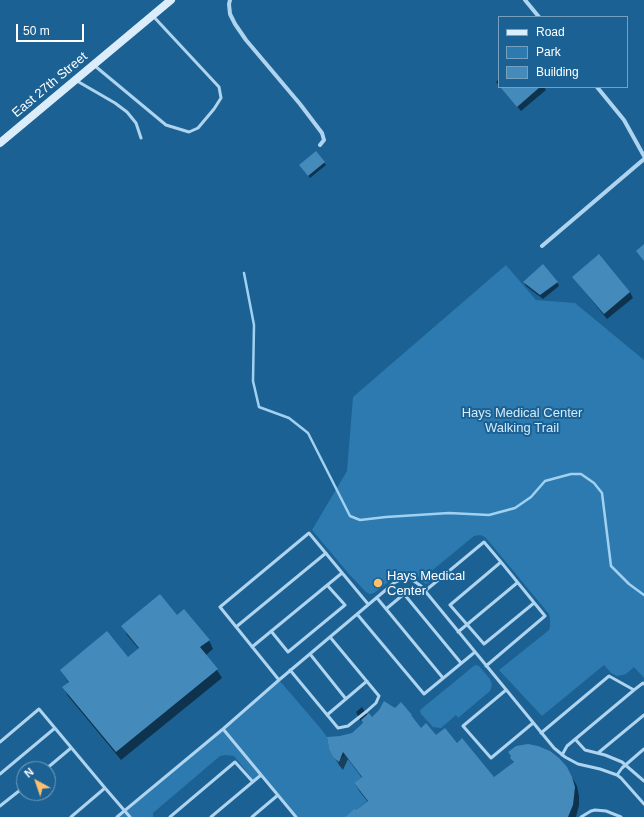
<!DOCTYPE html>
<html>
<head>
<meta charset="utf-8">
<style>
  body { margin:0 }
  #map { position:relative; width:644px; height:817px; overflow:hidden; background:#1c6193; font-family:Arial,sans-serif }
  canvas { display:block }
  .legend { position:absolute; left:498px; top:16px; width:130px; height:72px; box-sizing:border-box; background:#1c6193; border:1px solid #77a0be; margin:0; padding:5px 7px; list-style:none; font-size:12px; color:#fff }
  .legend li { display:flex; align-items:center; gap:8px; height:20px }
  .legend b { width:20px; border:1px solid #77a0be }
  .north { position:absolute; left:16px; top:761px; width:40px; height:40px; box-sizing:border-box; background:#1c6193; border:1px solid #77a0be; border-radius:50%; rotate:320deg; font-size:11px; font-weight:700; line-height:16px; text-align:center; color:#fff }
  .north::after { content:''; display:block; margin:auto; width:14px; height:18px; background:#ffbf6c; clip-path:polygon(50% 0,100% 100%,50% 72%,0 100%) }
  .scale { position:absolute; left:16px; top:24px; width:68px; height:18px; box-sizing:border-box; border:2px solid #fff; border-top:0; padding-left:5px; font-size:12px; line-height:14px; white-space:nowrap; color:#fff; -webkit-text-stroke:3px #1c6193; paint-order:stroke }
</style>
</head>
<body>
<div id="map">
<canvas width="644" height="817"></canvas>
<ul class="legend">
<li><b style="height:5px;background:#dbedfb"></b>Road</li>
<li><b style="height:11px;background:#2c7aaf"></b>Park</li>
<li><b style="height:11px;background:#448aba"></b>Building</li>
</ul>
<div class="north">N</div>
<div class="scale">50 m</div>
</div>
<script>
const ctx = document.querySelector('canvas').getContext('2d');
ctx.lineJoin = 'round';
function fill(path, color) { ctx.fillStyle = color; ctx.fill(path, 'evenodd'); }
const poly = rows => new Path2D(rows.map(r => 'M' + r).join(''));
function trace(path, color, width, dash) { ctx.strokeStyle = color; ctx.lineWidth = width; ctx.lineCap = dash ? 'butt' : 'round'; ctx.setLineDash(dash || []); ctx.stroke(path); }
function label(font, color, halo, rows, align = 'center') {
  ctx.font = font + ' Arial,sans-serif'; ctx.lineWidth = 4; ctx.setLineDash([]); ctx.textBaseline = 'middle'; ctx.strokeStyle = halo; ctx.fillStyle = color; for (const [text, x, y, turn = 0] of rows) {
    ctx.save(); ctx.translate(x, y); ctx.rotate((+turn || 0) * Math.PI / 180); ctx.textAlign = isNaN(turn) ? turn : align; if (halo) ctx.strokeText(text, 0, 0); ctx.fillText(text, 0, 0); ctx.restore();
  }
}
const green = poly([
  [506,265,536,300,575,303,644,360,644,678,634,667,626,674,622,675,617,676,611,673,604,665,542,716,499,670,549,630,550,626,550,618,549,614,486,538,483,536,480,535,474,536,429,573,431,580,427,584,424,583,416,574,412,572,406,572,396,576,374,593,370,594,366,592,349,574,312,530,347,471,353,397],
  [475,665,479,666,490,679,492,685,490,691,458,718,456,715,441,728,433,727,421,714,420,710],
  [279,680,322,730,327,737,329,749,333,757,338,762,341,758,345,755,362,777,354,783,361,792,380,790,356,810,355,808,346,816,346,817,296,817,261,775,254,781,234,756,226,755,220,756,153,813,153,817,117,817]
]);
const shadow = poly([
  [499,79,499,86,496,82],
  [500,87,544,87,546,90,521,111],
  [316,153,326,165,310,178,302,168],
  [524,282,557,282,559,286,543,299,526,286],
  [577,282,630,292,633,298,607,319],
  [177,616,209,640,213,649,206,655,217,670,222,678,121,760,68,696,64,688,69,683,61,671,128,658,139,649,127,635,123,626],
  [362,707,368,716,372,719,421,729,436,737,457,744,494,779,514,762,511,758,566,767,577,786,579,796,579,805,576,817,347,817,356,811,368,802,360,792,355,784,362,778,348,759,343,770,339,765,330,748,341,737,352,734,364,724,360,720,356,712]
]);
const stream = poly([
  [244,273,254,325,253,381,259,407,289,418,308,433,350,516,360,520,386,517,449,513,489,515,515,508,531,497,545,481,571,474,581,474,594,483,602,493,611,566,629,584,644,595]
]);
const building = poly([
  [500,87,540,87,517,107],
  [316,151,325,162,308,176,299,165],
  [644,244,644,261,636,251],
  [599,254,630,292,604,314,572,277],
  [543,264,558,282,540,295,523,282],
  [160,594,177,615,184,609,210,640,200,647,218,669,116,752,62,687,69,682,60,670,107,631,128,657,139,648,121,626],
  [384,701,395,708,401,702,412,715,411,715,421,728,426,723,436,735,445,728,457,743,462,738,494,777,514,762,510,758,511,756,508,752,516,746,528,744,538,746,550,751,559,758,567,767,572,777,575,787,573,805,568,817,345,817,355,808,356,810,368,801,354,783,362,777,343,752,339,762,333,757,329,749,327,737,340,736,352,733,363,723,361,720,369,713,372,717,379,710]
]);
const lane = poly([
  [95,66,166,125,189,132,198,128,214,109,221,98,219,87,153,16],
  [77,81,115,103,127,112,136,123,141,138],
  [501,562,450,605,484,644,534,603],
  [425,591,484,542,501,562,545,616,486,666],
  [377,598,443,678],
  [386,609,404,594,461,663],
  [357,614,424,694,475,652],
  [236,627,326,553],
  [271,631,288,652,345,605,327,585],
  [458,632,517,583],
  [252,647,342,573],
  [310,654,346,699],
  [290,670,338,728,348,726,367,711,376,703,379,696,330,637],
  [279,680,220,607,309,533,368,604],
  [506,690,463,726,491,758,533,723],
  [327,715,367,681],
  [223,729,296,817],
  [541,733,609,676,634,690,643,683,644,684],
  [575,739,585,750,605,755,622,762,630,769,644,781],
  [0,742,39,709,105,788,130,817],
  [598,753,644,715],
  [562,755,567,746,634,690],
  [46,769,71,748],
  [0,774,55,728],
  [617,775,622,768,644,749],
  [0,806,24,787],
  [71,817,105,788],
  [117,817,223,729,279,680,394,583,405,578,411,579,421,586,554,748,565,757,578,764,600,769,617,775,621,778,644,804],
  [170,817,235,762,253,782],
  [211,817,261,775],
  [252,817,278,795],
  [581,817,591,811,595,810,606,811,621,817]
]);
const street = poly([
  [230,0,229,4,230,14,235,24,246,40,300,104,322,133,324,140,320,145],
  [525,0,539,17],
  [597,87,624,120,644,156],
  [542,246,644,159]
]);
const secondary = poly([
  [0,143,171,0]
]);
const markers = [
  [378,583,5,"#ffbf6c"]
];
const streetNames = [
  ["East 27th Street",50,85,-40]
];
const parkNames = [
  ["Hays Medical Center",522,413],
  ["Walking Trail",522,428]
];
const poiNames = [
  ["Hays Medical",387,576],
  ["Center",387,591]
];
fill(green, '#2c7aaf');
fill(shadow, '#0007');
trace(stream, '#a1d1f1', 2.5);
fill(building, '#448aba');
trace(lane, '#aed4ef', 3);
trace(street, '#aed4ef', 4);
trace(secondary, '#dbedfb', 8);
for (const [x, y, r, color] of markers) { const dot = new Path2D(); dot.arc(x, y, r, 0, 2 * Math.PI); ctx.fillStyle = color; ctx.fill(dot); trace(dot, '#1c6193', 1.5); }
label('13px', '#fff', '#1c6193', streetNames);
label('13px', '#d4ebfa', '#1c6193', parkNames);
label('13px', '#fff', '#1c6193', poiNames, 'left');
</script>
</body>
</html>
